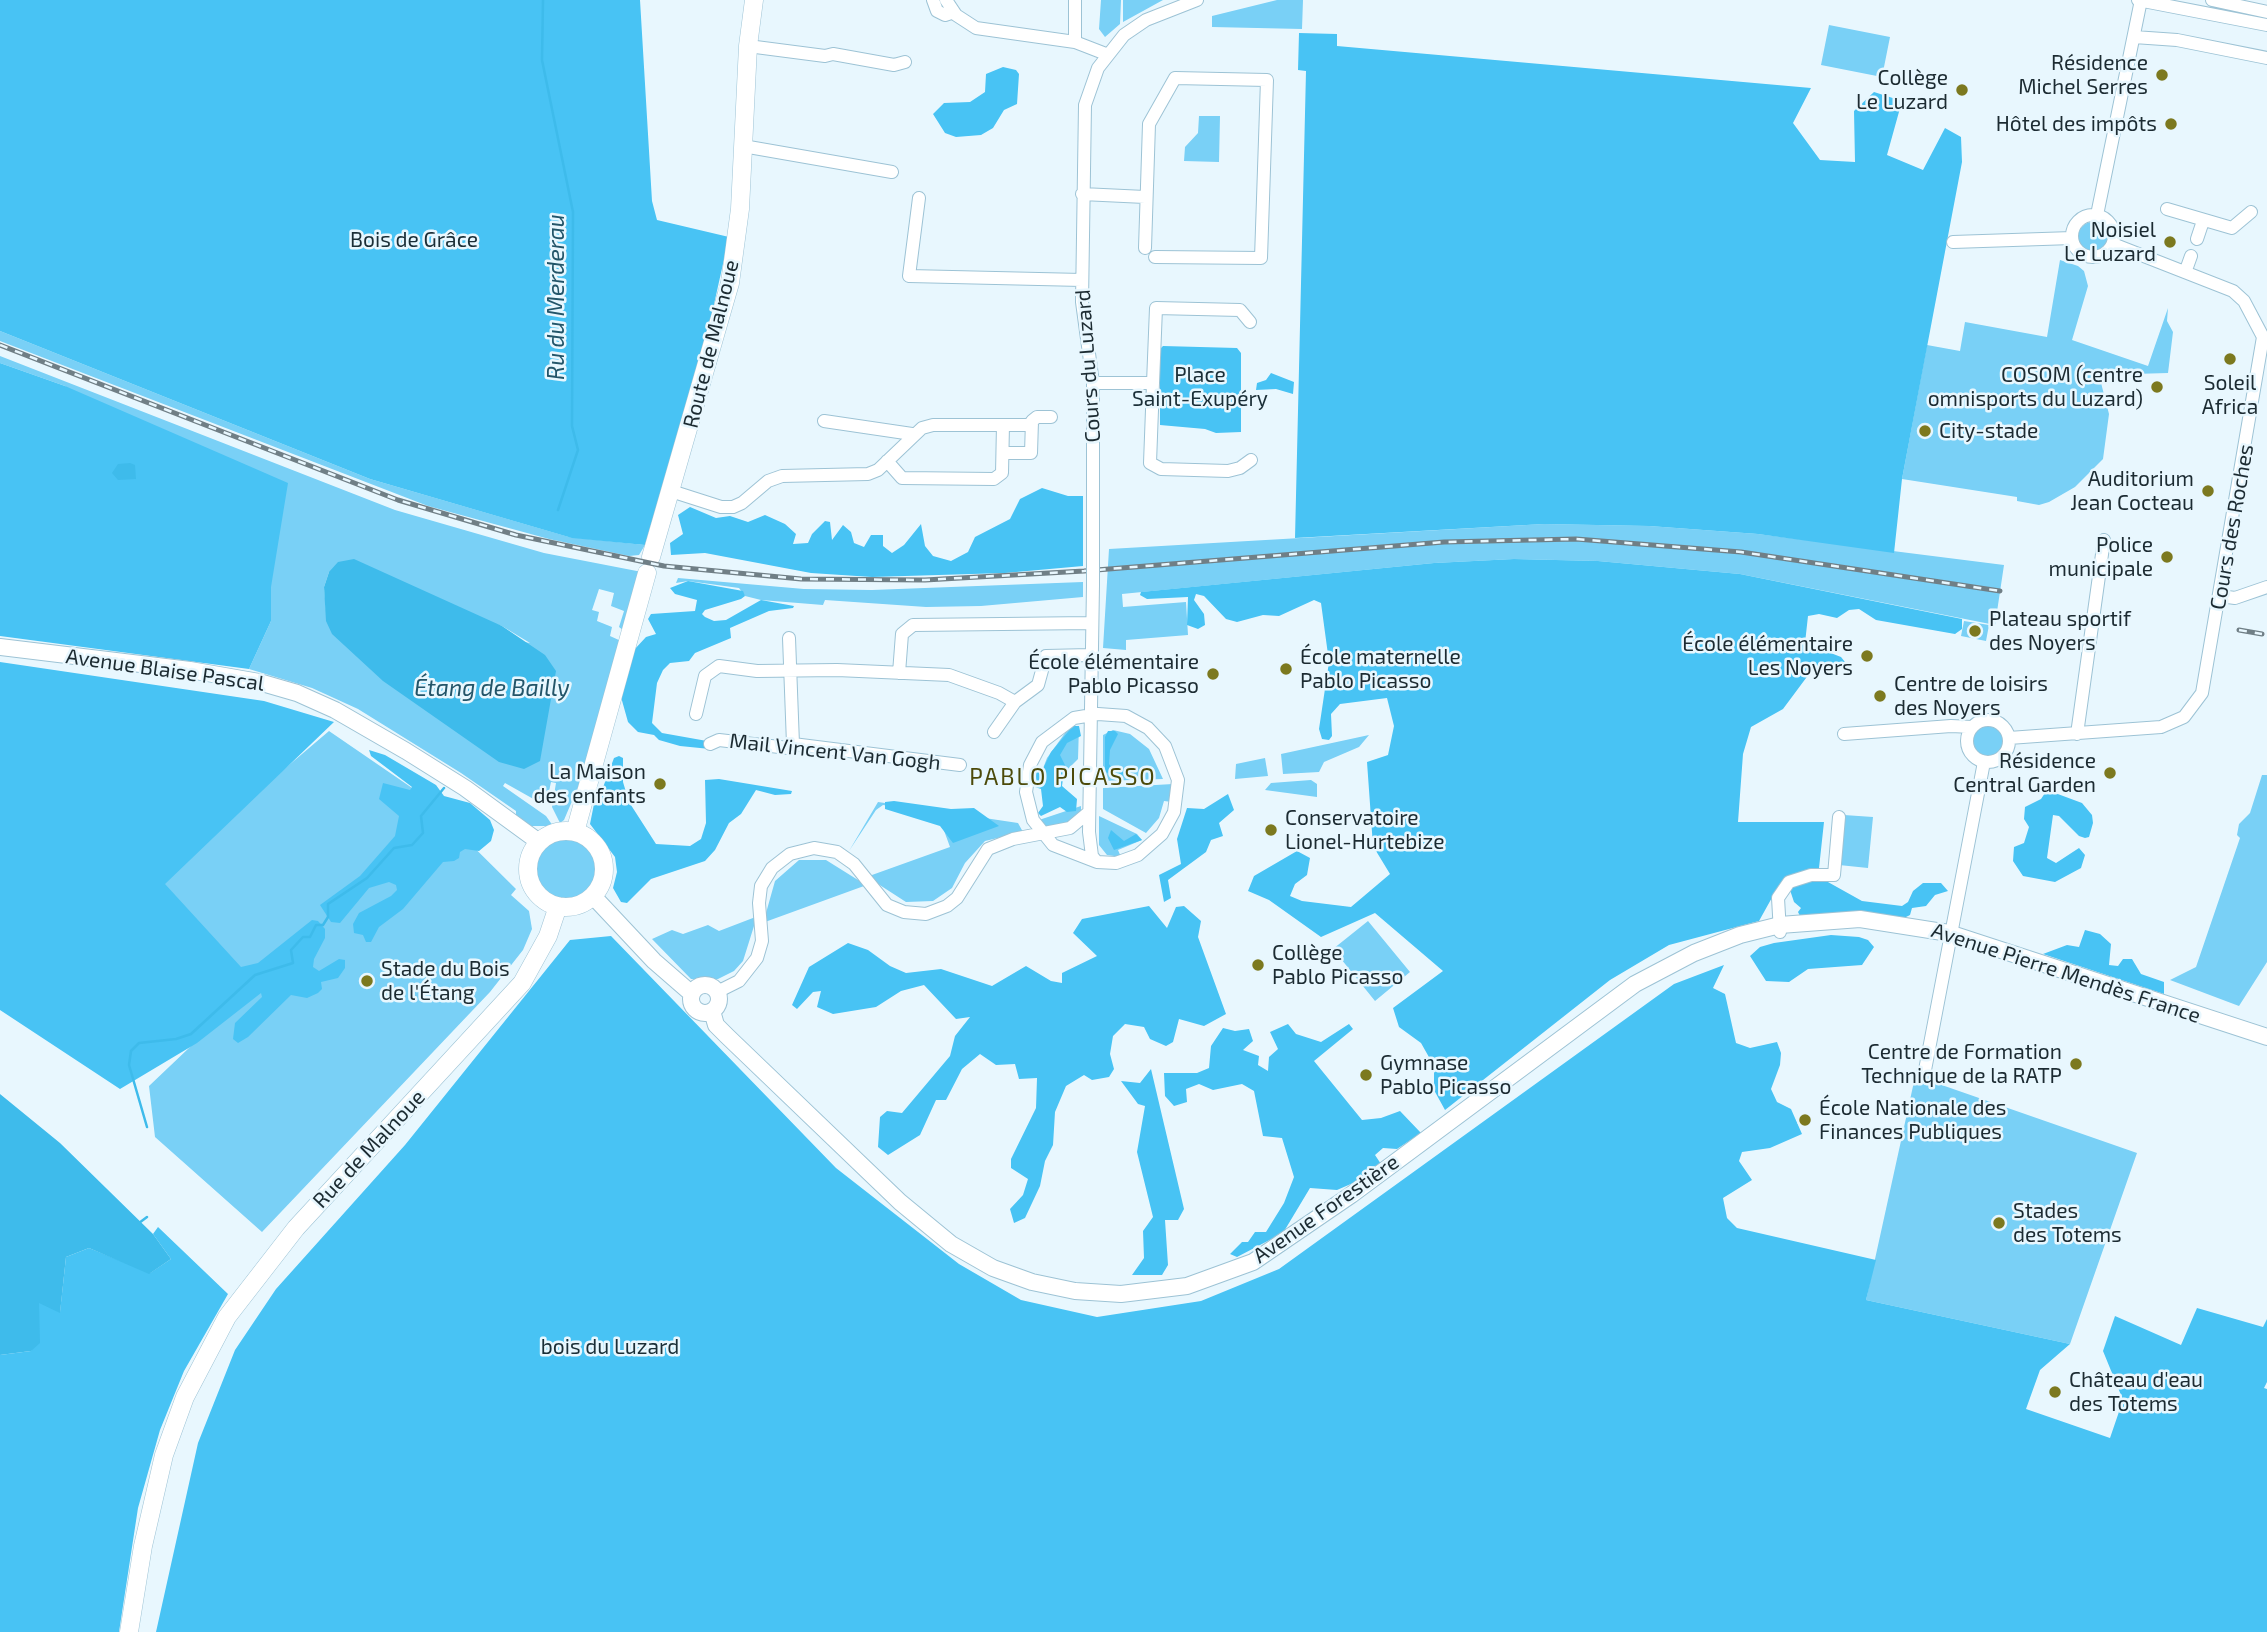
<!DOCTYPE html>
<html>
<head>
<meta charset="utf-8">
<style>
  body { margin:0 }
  canvas { display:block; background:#e8f7fe }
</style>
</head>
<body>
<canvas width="2267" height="1632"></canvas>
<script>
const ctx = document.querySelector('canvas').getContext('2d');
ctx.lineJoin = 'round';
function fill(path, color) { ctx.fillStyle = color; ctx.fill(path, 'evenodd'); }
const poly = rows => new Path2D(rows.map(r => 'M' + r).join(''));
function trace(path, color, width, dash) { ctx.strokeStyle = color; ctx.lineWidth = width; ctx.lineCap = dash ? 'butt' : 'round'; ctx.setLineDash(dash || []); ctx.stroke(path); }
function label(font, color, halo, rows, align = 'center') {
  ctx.font = font + ' "Exo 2",sans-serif'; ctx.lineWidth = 5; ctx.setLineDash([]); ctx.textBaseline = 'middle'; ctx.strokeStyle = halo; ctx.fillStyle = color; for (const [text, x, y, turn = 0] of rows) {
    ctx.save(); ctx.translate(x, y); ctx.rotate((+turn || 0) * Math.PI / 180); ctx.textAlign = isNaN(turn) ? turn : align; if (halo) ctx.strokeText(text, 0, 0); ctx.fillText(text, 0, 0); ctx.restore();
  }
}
const green = poly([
  [1101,0,1121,0,1120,24,1105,37,1099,29],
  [1123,0,1163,0,1123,22],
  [1277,0,1303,0,1302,29,1212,27,1212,16],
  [1829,25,1890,37,1882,77,1821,65],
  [1199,116,1220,116,1219,162,1184,161,1185,147,1198,133],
  '2078 237a15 15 0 1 1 30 0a15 15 0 1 1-30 0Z',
  [2060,260,2078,266,2084,271,2088,286,2072,340,2148,366,2168,308,2167,321,2173,332,2168,373,2099,375,2109,414,2103,459,2075,487,2049,502,2039,505,2017,501,2017,497,1902,479,1927,345,1960,351,1965,322,2047,337],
  [0,331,370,479,569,537,645,545,639,555,629,556,549,539,428,506,0,341],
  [0,356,395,510,544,553,642,572,623,630,619,627,624,611,611,606,614,593,599,589,592,610,599,612,597,621,612,627,610,636,621,641,581,780,564,820,560,823,552,807,556,783,551,782,548,796,537,801,505,783,503,786,546,816,553,826,531,826,516,816,516,811,461,773,358,709,312,688,249,669,271,621,271,587,65,386,0,363],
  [329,572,502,626,530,643,326,610,324,587],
  [1544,524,1649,526,1758,534,2004,565,1995,625,1740,574,1598,561,1514,559,1434,563,1122,594,1123,607,1186,602,1188,635,1126,640,1126,650,1103,648,1109,549],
  [678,578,804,589,872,590,1083,582,1083,597,981,606,926,607,825,600,823,605,761,600,745,596,739,588,688,581,676,583],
  [1964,621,1989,625,1986,641,1961,636],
  '1973 741a16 16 0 1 1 32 0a16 16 0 1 1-32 0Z',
  [1079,726,1078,759,1057,780,1034,771,1042,771,1047,758,1068,729],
  [1113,730,1130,734,1149,749,1163,779,1103,781,1103,735],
  [329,731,418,792,516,889,511,895,529,911,532,929,523,950,490,992,262,1232,155,1137,149,1086,231,1008,154,880],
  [1369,735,1359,747,1324,762,1319,772,1283,774,1281,754],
  [1265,758,1268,776,1235,779,1236,764],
  [2262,775,2267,775,2267,962,2239,1006,2170,980,2196,967,2240,838,2237,835,2239,824,2250,813],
  [1311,780,1317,784,1317,797,1265,790,1271,783],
  [1173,784,1172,802,1164,801,1159,818,1146,833,1103,809,1103,788],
  [878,802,1018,823,1023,832,985,841,965,863,952,888,933,901,906,902,875,882,754,926,743,961,734,971,718,979,691,979,652,939,672,930,683,934,708,925,719,931,766,913,775,881,799,860,826,860,858,880,950,847,938,814,883,805,876,810,849,851],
  [1081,806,1081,815,1071,822,1044,829,1039,820],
  [1844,815,1873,817,1868,868,1839,865],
  [1099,816,1137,834,1142,840,1118,850,1121,857,1107,855,1099,845],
  '535 870a33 33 0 1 1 66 0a33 33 0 1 1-66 0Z',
  [1368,921,1410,972,1375,1001,1333,949],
  [1917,1068,1937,1073,1936,1083,2137,1153,2070,1344,1866,1300]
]);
const forest = poly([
  [0,0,640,0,652,201,657,220,729,237,702,358,645,545,572,538,370,479,0,331],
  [1299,33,1337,34,1337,46,1811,88,1793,123,1820,160,1855,162,1854,111,1874,92,1902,101,1887,155,1923,170,1945,128,1961,137,1962,162,1902,479,1894,553,1758,534,1649,526,1544,524,1295,538,1306,71,1298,70],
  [1003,67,1016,70,1019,74,1017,104,1004,110,993,128,981,135,956,137,945,133,933,114,944,103,970,102,985,92,986,74],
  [1163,346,1237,348,1241,353,1241,432,1216,433,1205,429,1160,425,1160,349],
  [0,363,65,386,288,483,271,587,271,621,249,669,0,636],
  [1271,373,1294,382,1293,394,1276,389,1256,390,1257,383,1266,380],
  [1042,488,1068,496,1083,496,1083,566,1005,573,872,577,811,573,705,553,671,555,670,543,683,534,678,515,690,507,716,518,730,516,748,522,765,515,785,524,796,534,793,544,808,543,812,534,825,521,830,522,832,540,843,525,851,532,854,543,864,547,871,535,883,535,883,546,892,553,904,545,921,524,925,546,933,556,951,561,968,552,975,537,1010,519,1020,499],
  [1514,559,1598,561,1740,574,1962,619,1962,629,1955,634,1876,620,1859,609,1849,610,1837,618,1819,614,1808,616,1805,643,1841,657,1845,662,1837,671,1812,670,1783,709,1751,727,1743,754,1738,822,1824,822,1819,868,1811,869,1810,872,1862,901,1902,906,1908,902,1913,891,1923,883,1941,883,1948,891,1935,895,1926,906,1912,908,1910,915,1904,918,1800,916,1798,912,1801,908,1794,902,1789,887,1779,885,1759,921,1669,945,1610,980,1445,1110,1434,1090,1434,1066,1421,1043,1399,1027,1393,1008,1443,971,1375,913,1321,937,1269,900,1248,891,1254,876,1297,851,1310,858,1307,875,1295,884,1290,896,1302,901,1351,907,1390,874,1373,846,1367,762,1388,755,1394,726,1387,698,1340,704,1331,714,1332,736,1329,740,1322,739,1319,729,1329,662,1321,603,1314,600,1279,616,1263,615,1237,622,1226,619,1204,596,1196,594,1194,600,1204,614,1205,625,1198,629,1187,625,1188,597,1147,599,1140,595,1141,592,1434,563],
  [688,581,743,591,745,596,741,599,705,610,702,614,705,617,714,621,726,620,761,600,794,606,793,608,769,611,730,628,731,638,695,653,689,661,670,663,663,670,657,683,652,723,662,733,707,741,710,749,680,746,659,740,654,735,638,732,628,722,621,697,634,650,646,637,656,634,648,619,651,614,695,611,697,600,675,594,670,588],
  [0,662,264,701,334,722,165,884,241,967,258,963,312,920,318,921,325,929,325,938,314,959,313,967,319,971,339,959,345,960,345,968,338,978,321,982,322,989,318,993,307,998,291,995,248,1037,238,1043,233,1039,235,1023,262,997,261,993,197,1043,120,1089,0,1010],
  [1073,726,1079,726,1081,736,1067,743,1060,755,1065,765,1062,786,1077,799,1076,811,1067,812,1060,807,1041,816,1038,813,1043,806,1041,789,1032,786,1033,773,1042,771,1051,752],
  [1108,731,1115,731,1118,734,1110,750,1109,764,1113,769,1124,770,1122,777,1105,772,1105,737],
  [369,750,385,755,436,785,444,796,470,803,490,820,494,830,491,841,479,851,465,849,460,852,459,858,454,861,443,862,403,909,379,927,371,942,366,942,363,935,354,933,353,924,359,913,391,896,397,890,396,885,389,882,369,888,340,923,331,922,320,905,360,876,395,836,399,816,379,799,383,783,410,790,412,787,371,756],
  [619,756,623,758,623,782,629,802,656,844,690,846,701,839,706,823,705,780,719,779,792,791,791,794,775,795,756,790,741,814,729,823,715,850,705,861,651,879,627,903,621,902,613,888,617,872,615,857,590,824,594,804,591,795,602,790,614,758],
  [2047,790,2082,803,2092,815,2093,823,2089,837,2085,838,2079,836,2059,816,2053,815,2047,858,2056,863,2079,848,2085,855,2081,868,2055,882,2023,876,2013,861,2014,847,2024,843,2029,827,2024,819,2025,807,2041,799],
  [1228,794,1234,810,1219,823,1223,836,1211,840,1206,852,1168,880,1171,898,1164,902,1159,875,1181,864,1177,839,1187,808,1204,809],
  [894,801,951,809,974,808,999,826,953,843,940,826,885,809,885,802],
  [1111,830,1124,841,1136,834,1142,840,1114,850,1108,838],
  [1149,906,1167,928,1176,907,1184,906,1201,921,1198,937,1226,1014,1204,1026,1179,1019,1173,1042,1166,1046,1150,1039,1144,1027,1125,1024,1113,1036,1110,1054,1114,1069,1109,1077,1092,1080,1084,1075,1066,1086,1055,1112,1053,1145,1045,1161,1040,1186,1025,1218,1014,1223,1010,1209,1023,1195,1028,1179,1011,1168,1011,1159,1036,1108,1037,1078,1019,1079,1015,1064,996,1065,980,1054,962,1069,946,1100,936,1100,920,1135,888,1155,878,1147,880,1117,887,1111,902,1113,950,1056,955,1036,970,1017,956,1019,924,985,901,991,876,1007,833,1014,817,1007,821,991,813,992,797,1009,792,1005,809,967,848,943,868,950,890,966,906,973,941,969,992,986,1026,966,1051,981,1062,983,1062,973,1097,956,1073,933,1082,919],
  [2085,930,2100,934,2111,944,2109,965,2118,966,2123,959,2132,959,2141,974,2164,982,2164,994,2043,954,2067,945,2079,947],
  [1831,935,1859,937,1868,940,1874,947,1862,965,1808,969,1789,982,1766,981,1750,956,1760,947,1774,943],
  [611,936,836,1168,959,1264,1021,1300,1097,1317,1201,1301,1279,1269,1674,984,1724,965,1713,988,1725,994,1736,1043,1750,1048,1777,1042,1781,1053,1780,1065,1771,1089,1777,1102,1791,1109,1802,1134,1770,1148,1742,1152,1739,1161,1752,1180,1723,1198,1727,1218,1737,1228,1876,1260,1866,1300,2070,1344,2040,1370,2026,1409,2110,1438,2123,1400,2103,1351,2115,1316,2181,1345,2197,1308,2263,1327,2267,1319,2267,1382,2264,1388,2267,1389,2267,1632,156,1632,198,1443,235,1350,276,1289,405,1145,570,940],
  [1288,1024,1296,1034,1321,1042,1349,1024,1353,1029,1314,1061,1362,1120,1381,1118,1400,1111,1421,1133,1397,1149,1383,1148,1375,1155,1383,1167,1367,1177,1337,1190,1310,1188,1283,1233,1237,1257,1230,1254,1242,1242,1248,1242,1255,1232,1266,1232,1284,1203,1294,1177,1282,1138,1263,1136,1254,1091,1242,1084,1213,1090,1199,1084,1186,1089,1187,1102,1174,1106,1165,1096,1164,1073,1197,1073,1209,1068,1211,1046,1223,1028,1235,1031,1249,1029,1253,1041,1243,1050,1259,1056,1258,1065,1268,1071,1269,1057,1278,1049,1270,1032],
  [1151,1069,1184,1209,1178,1220,1165,1220,1168,1265,1162,1275,1132,1275,1144,1258,1143,1231,1153,1217,1137,1152,1145,1106,1138,1104,1121,1081,1140,1083],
  [158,1227,228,1294,184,1371,160,1430,138,1508,119,1632,0,1632,0,1355,31,1351,39,1302,60,1312,66,1257,89,1248,150,1273,171,1259,153,1234]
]);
const water = poly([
  [130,463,135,465,136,479,118,480,112,473,118,464],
  [354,559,502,626,545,655,556,671,540,761,524,769,499,762,383,681,332,634,326,621,324,587,329,572,338,562],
  [0,1094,60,1143,153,1234,171,1259,149,1274,89,1248,66,1257,60,1313,39,1303,40,1343,31,1351,0,1355]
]);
const stream = poly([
  [543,0,542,60,573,212,572,426,578,450,558,510],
  [147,1127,129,1065,131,1051,139,1043,176,1039,191,1034,255,975,293,963,291,950,303,937,310,937,316,925,323,925,328,917,328,904,367,878,394,848,412,845,423,833,421,816,444,788],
  [139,1223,147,1217]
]);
const minor = poly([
  [933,0,937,11,945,15,954,12],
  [946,0,956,15,976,28,1075,42,1106,54],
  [1075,0,1075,42],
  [2138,0,2267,25],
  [2212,0,2267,12],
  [2134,37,2177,40,2267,58],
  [748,46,825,56,833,54,894,65,905,62],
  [743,146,892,172],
  [1082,194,1145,197],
  [919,198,909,276,1082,280],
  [2167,209,2232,228,2251,212],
  '2072 236a21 21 0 1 1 42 0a21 21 0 1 1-42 0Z',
  [2097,215,2141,0],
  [2197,239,2203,221],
  [1953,242,2072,238],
  [1145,248,1149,124,1175,78,1267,80,1261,258,1155,257],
  [2186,270,2191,256],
  [1093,383,1153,383,1156,308,1240,310,1250,322],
  [1153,383,1150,463,1161,469,1228,471,1240,468,1251,460],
  [824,421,912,434],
  [1003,453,1031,453,1032,421,1037,417,1051,417],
  [887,461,902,478,994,479,1002,473,1003,425],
  [671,491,721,507,733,507,742,503,768,481,782,476,868,474,878,470,922,428,933,425,1032,425],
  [1093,562,1093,383,1082,302,1085,105,1098,68,1124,35,1146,20,1197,0],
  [1093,585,1089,832,1092,856,1097,862],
  [2220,596,2235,598,2267,587],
  [789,638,793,744],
  [899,673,902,634,913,625,1091,623],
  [696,714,705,676,719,666,757,671,837,670,949,675,999,693,1015,702,1038,685,1046,656,1090,655],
  [1098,714,1126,716,1148,728,1165,746,1178,780,1174,812,1162,834,1138,855,1116,863,1097,862,1053,845,1033,820,1026,792,1030,765,1042,742,1074,718,1098,714],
  '1967 741a21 21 0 1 1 42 0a21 21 0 1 1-42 0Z',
  [994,732,1015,702],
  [1844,734,1951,726,1972,727],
  [2077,734,2104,540],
  [2009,738,2161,727,2184,717,2202,693,2263,337,2244,301,2233,291,2113,244],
  [710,744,719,740,788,748,793,744,960,765],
  [1780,932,1778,898,1789,882,1811,875,1834,875,1839,817],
  [717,992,739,981,757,958,762,941,759,903,761,886,772,868,790,854,814,848,837,852,854,864,887,905,904,912,926,914,947,906,957,898,988,849,1013,839,1070,828,1089,812],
  [1925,1070,1984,762]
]);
const tertiary = poly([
  [0,647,190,670,259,682,297,693,335,710,406,751,465,788,539,842],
  [593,896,654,961,692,994],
  '691 999a14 14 0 1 1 28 0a14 14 0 1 1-28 0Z',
  [712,1011,716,1025,727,1036,900,1202,951,1244,993,1268,1032,1282,1075,1291,1121,1294,1187,1286,1253,1262,1351,1195,1635,984,1694,953,1740,935,1780,925,1860,919,1949,933,2267,1037]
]);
const secondary = poly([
  [651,557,730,283,740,209,748,46,754,0],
  '528 869a38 38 0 1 1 76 0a38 38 0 1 1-76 0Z',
  [575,832,647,573],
  [129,1632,143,1546,164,1455,185,1397,227,1317,296,1228,522,983,548,936,558,906]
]);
const rail = poly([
  [0,345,398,500,516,535,664,566,801,579,925,580,1084,571,1444,542,1576,539,1741,552,2000,591],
  [2239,630,2262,634]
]);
const minorBridge = poly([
  [1093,585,1093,562]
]);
const markers = [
  [2162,75,7,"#7c791f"],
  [1962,90,7,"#7c791f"],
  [2171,124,7,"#7c791f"],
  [2170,242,7,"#7c791f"],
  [2230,359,7,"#7c791f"],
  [2157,387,7,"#7c791f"],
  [1925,431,7,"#7c791f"],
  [2208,491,7,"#7c791f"],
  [2167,557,7,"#7c791f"],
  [1975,631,7,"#7c791f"],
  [1867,656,7,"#7c791f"],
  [1286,669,7,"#7c791f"],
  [1213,674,7,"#7c791f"],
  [1880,696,7,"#7c791f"],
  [2110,773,7,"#7c791f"],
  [660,784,7,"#7c791f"],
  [1271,830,7,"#7c791f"],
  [1258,965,7,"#7c791f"],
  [367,981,7,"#7c791f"],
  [2076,1064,7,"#7c791f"],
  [1366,1075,7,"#7c791f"],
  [1805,1120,7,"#7c791f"],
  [1999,1223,7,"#7c791f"],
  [2055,1392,7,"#7c791f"]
];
const poiNames = [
  ["Résidence",2148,63],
  ["Michel Serres",2148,87],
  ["Collège",1948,78],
  ["Le Luzard",1948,102],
  ["Hôtel des impôts",2157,124],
  ["Noisiel",2156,230],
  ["Le Luzard",2156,254],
  ["COSOM (centre",2143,375],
  ["omnisports du Luzard)",2143,399],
  ["Soleil",2230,383,"center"],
  ["Africa",2230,407,"center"],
  ["City-stade",1939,431,"left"],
  ["Auditorium",2194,479],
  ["Jean Cocteau",2194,503],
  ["Police",2153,545],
  ["municipale",2153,569],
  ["Plateau sportif",1989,619,"left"],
  ["des Noyers",1989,643,"left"],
  ["École élémentaire",1853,644],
  ["Les Noyers",1853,668],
  ["École maternelle",1300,657,"left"],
  ["Pablo Picasso",1300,681,"left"],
  ["École élémentaire",1199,662],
  ["Pablo Picasso",1199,686],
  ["Centre de loisirs",1894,684,"left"],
  ["des Noyers",1894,708,"left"],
  ["Résidence",2096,761],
  ["Central Garden",2096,785],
  ["La Maison",646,772],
  ["des enfants",646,796],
  ["Conservatoire",1285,818,"left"],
  ["Lionel-Hurtebize",1285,842,"left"],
  ["Collège",1272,953,"left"],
  ["Pablo Picasso",1272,977,"left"],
  ["Stade du Bois",381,969,"left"],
  ["de l'Étang",381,993,"left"],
  ["Centre de Formation",2062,1052],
  ["Technique de la RATP",2062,1076],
  ["Gymnase",1380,1063,"left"],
  ["Pablo Picasso",1380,1087,"left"],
  ["École Nationale des",1819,1108,"left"],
  ["Finances Publiques",1819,1132,"left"],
  ["Stades",2013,1211,"left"],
  ["des Totems",2013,1235,"left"],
  ["Château d'eau",2069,1380,"left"],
  ["des Totems",2069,1404,"left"]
];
const parkNames = [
  ["Bois de Grâce",414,240],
  ["Place",1200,375],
  ["Saint-Exupéry",1200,399],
  ["bois du Luzard",610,1347]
];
const streetNames = [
  ["Route de Malnoue",711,344,-76],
  ["Cours du Luzard",1088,366,-94],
  ["Cours des Roches",2232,527,-80],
  ["Avenue Blaise Pascal",165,670,8],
  ["Mail Vincent Van Gogh",835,752,6],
  ["Avenue Pierre Mendès France",2066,973,18],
  ["Rue de Malnoue",369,1149,-47],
  ["Avenue Forestière",1326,1209,-35]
];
const waterNames = [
  ["Ru du Merderau",556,297,-90],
  ["Étang de Bailly",492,688]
];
const neighbourhoodNames = [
  ["PABLO PICASSO",1063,777]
];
fill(green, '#79d0f6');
fill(forest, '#48c3f4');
fill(water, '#3ebbeb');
trace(stream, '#3ebbeb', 2.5);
trace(minor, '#9dc3d5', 14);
trace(tertiary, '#9dc3d5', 18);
trace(secondary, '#9dc3d5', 19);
trace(minor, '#fff', 12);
trace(tertiary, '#fff', 16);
trace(secondary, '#fff', 18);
trace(rail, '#707f86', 5);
trace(rail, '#e8f7fe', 2.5, [8]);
trace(minorBridge, '#9dc3d5', 14, []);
trace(minorBridge, '#fff', 12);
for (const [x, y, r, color] of markers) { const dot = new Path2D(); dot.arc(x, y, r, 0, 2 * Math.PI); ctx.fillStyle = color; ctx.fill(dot); trace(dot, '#e8f7fe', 2.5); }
label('21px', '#1c2b32', '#e8f7fe', poiNames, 'right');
label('21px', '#1a2e37', '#e8f7fe', parkNames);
label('21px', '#1c2b32', '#e8f7fe', streetNames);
label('italic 23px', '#235569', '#e8f7fe', waterNames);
ctx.letterSpacing = '2px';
label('23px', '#4c4a0a', '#e8f7fe', neighbourhoodNames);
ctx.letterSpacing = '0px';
</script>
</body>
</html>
